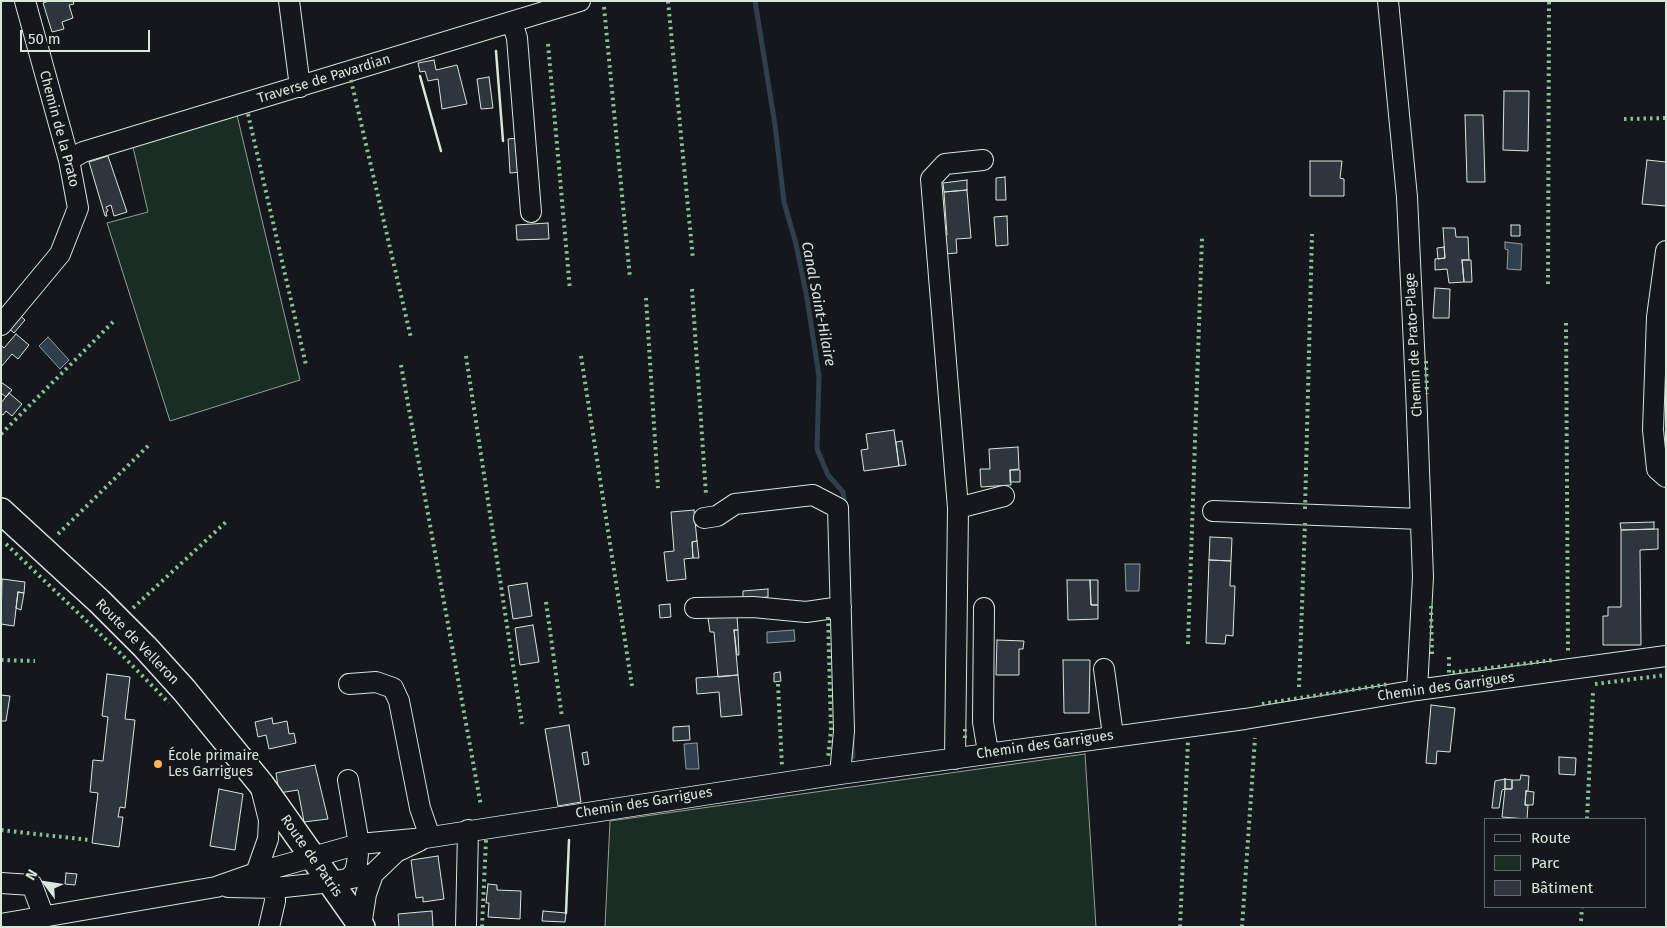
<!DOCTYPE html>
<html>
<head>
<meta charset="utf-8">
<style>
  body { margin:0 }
  #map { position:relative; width:1667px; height:928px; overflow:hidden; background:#14181c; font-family:"Fira Sans",sans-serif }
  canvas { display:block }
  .frame { position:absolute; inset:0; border:2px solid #d8e6dc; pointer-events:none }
  .legend { position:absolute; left:1484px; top:818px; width:162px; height:90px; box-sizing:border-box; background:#14181c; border:1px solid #626a69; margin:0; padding:6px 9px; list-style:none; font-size:15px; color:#d8e6dc }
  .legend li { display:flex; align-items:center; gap:10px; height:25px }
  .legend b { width:25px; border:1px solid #626a69 }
  .north { position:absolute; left:20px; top:858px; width:50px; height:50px; -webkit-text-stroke:4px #14181c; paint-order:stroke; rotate:301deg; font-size:14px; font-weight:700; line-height:20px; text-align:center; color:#d8e6dc }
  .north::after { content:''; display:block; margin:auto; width:18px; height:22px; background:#d8e6dc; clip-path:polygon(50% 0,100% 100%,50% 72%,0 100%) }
  .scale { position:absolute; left:20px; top:30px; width:130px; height:22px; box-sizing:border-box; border:2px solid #d8e6dc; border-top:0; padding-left:6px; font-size:15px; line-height:18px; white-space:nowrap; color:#d8e6dc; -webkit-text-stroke:4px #14181c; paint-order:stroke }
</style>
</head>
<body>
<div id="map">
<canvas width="1667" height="928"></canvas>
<div class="frame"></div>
<ul class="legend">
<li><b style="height:6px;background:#14181c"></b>Route</li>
<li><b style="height:14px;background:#1a2d24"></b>Parc</li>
<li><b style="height:14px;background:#2c363c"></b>Bâtiment</li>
</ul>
<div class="north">N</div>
<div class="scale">50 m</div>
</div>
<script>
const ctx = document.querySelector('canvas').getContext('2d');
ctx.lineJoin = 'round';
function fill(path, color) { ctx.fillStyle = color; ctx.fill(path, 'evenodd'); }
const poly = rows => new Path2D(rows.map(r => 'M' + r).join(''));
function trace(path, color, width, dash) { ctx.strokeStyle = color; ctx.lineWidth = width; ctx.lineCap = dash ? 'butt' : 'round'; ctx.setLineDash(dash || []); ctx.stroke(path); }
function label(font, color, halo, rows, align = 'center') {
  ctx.font = font + ' "Fira Sans",sans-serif'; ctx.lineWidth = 4; ctx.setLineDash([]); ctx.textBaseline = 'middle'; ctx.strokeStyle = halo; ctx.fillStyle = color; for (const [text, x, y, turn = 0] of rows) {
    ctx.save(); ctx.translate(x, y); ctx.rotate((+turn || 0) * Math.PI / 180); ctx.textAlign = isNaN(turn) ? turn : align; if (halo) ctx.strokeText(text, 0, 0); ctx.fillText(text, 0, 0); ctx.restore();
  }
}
const green = poly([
  [237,115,300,380,170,421,107,223,148,212,133,147,237,115],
  [1085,754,1096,927,605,927,610,821,1085,754]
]);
const water = poly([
  [1505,242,1522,244,1521,270,1507,269,1508,250,1505,249,1505,242],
  [48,337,69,360,60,369,39,346,48,337],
  [1125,564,1140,564,1139,591,1126,591,1125,564],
  [794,630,795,641,767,643,767,632,794,630],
  [697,743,699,769,686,769,684,744,697,743]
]);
const stream = poly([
  [755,1,775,125,784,202,796,244,807,298,819,376,817,449,828,475,843,492,845,507],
  [852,740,853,757]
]);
const building = poly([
  [49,1,73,1,74,4,69,5,73,18,62,22,64,29,52,32,43,3,49,1],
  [434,60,436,70,457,65,467,104,442,109,438,79,428,81,425,71,420,72,418,63,434,60],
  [489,77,493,108,481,109,477,79,489,77],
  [1504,91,1529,91,1528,151,1503,150,1504,91],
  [1465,115,1483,115,1485,182,1467,182,1465,115],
  [519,138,522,172,510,173,508,139,519,138],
  [108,156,127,212,114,216,111,205,106,207,108,211,106,212,107,216,105,216,89,162,108,156],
  [1647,160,1666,162,1666,206,1642,204,1647,160],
  [1310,161,1342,161,1340,178,1344,179,1344,196,1310,196,1310,161],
  [1005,177,1006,200,996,200,996,178,1005,177],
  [967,180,967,190,944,192,943,183,967,180],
  [967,190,971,238,956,239,957,253,944,254,943,235,947,235,944,192,967,190],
  [1007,216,1008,245,996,246,994,217,1007,216],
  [548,223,549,239,517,240,516,225,548,223],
  [1511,225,1520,225,1520,236,1511,236,1511,225],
  [1443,228,1455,228,1456,237,1468,237,1469,260,1462,260,1464,282,1449,283,1447,269,1435,270,1435,259,1445,258,1443,228],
  [1444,247,1445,258,1438,259,1437,248,1444,247],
  [1462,260,1471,260,1472,282,1464,282,1462,260],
  [1435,288,1450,289,1449,318,1433,318,1435,288],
  [17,313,25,320,14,333,6,326,17,313],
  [16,334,29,345,18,359,12,354,1,367,1,345,4,348,16,334],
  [1,382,12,390,6,397,1,393,1,382],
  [9,393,22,404,12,416,6,411,3,415,1,414,1,403,9,393],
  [894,430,899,466,864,471,861,450,868,449,866,434,894,430],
  [902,441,906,465,899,466,896,442,902,441],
  [1018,447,1019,469,1010,470,1011,485,981,487,980,469,990,469,989,449,1018,447],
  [1010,470,1020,470,1020,482,1010,482,1010,470],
  [694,510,697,541,692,542,693,558,684,559,686,579,667,581,664,552,674,551,671,512,694,510],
  [1654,522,1654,529,1621,530,1620,523,1654,522],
  [1658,529,1658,549,1640,550,1641,645,1603,645,1603,616,1608,616,1608,607,1621,607,1621,530,1658,529],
  [1210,537,1232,538,1231,561,1209,560,1210,537],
  [697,541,699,558,693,558,692,542,697,541],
  [1209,560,1231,561,1230,586,1235,586,1233,636,1226,635,1225,644,1206,643,1209,560],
  [2,579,25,582,24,593,18,592,14,626,1,624,2,579],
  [1067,580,1090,580,1091,605,1098,605,1098,619,1068,620,1067,580],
  [1090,580,1098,580,1098,605,1091,605,1090,580],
  [527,583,532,616,513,619,508,586,527,583],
  [768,589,768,597,743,599,743,591,768,589],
  [18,592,24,593,21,610,16,608,18,592],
  [670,604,671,617,660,618,659,605,670,604],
  [737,616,738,630,734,630,738,675,718,677,714,632,710,632,708,618,737,616],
  [533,625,539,662,520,665,515,628,533,625],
  [734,630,738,630,739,655,737,655,734,630],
  [997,640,1024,641,1023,649,1019,649,1019,675,996,675,997,640],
  [1063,660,1090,660,1089,713,1064,713,1063,660],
  [780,672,781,681,774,682,774,673,780,672],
  [107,674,130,677,125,719,135,720,125,808,120,807,118,817,123,817,119,847,92,843,98,793,90,792,93,760,103,761,108,717,102,716,107,674],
  [738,675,742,715,721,717,719,692,697,694,696,678,738,675],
  [1,695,10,696,6,721,1,721,1,695],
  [1431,705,1455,708,1450,752,1437,751,1436,764,1426,763,1431,705],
  [272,718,273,724,287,721,289,734,294,733,296,743,269,749,266,735,258,737,255,722,272,718],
  [569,725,581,802,558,806,545,729,569,725],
  [689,726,690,740,673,741,673,727,689,726],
  [587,752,589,764,584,765,582,753,587,752],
  [1559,757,1576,758,1575,775,1559,774,1559,757],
  [315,765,328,819,304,822,298,790,279,793,276,773,315,765],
  [1521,775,1529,776,1528,791,1526,791,1525,805,1528,805,1527,819,1502,817,1505,789,1512,789,1512,780,1520,780,1521,775],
  [1505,779,1505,789,1502,790,1499,808,1492,808,1495,781,1505,779],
  [1505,779,1512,780,1512,789,1505,789,1505,779],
  [219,789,243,794,235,850,210,846,219,789],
  [1526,791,1534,792,1533,805,1525,805,1526,791],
  [438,856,444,899,423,902,423,897,416,898,411,860,438,856],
  [66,873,77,874,75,885,65,884,66,873],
  [488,884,497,885,497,890,521,891,520,919,488,917,489,903,486,903,488,884],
  [432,911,433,927,399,927,398,914,432,911],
  [543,911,566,913,565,922,542,921,543,911]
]);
const minor = poly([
  [289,1,300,87],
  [1388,1,1407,197,1416,389,1423,577,1417,690],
  [512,22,517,38,531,212],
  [69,160,83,152,580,1],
  [1666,251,1657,317,1653,430,1657,469,1666,477],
  [1,325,60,254,78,208,69,160,25,1],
  [958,508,1004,496],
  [1213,511,1421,519],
  [704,518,717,516,735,504,813,495,838,508,844,731,840,774],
  [695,608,753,607,806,612,841,607],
  [984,608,983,722,988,752],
  [1104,669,1113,735],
  [349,684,376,682,393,688,399,701,420,808,430,837],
  [955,759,958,508,931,179,945,164,983,160],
  [348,780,359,844,357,863,355,872,349,878],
  [256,873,268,839,269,820,261,788],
  [268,876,275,888,275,901,269,927],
  [1,883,32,885,44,917],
  [228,887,275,888,331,882,373,874],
  [1,924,216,887,256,873,359,844,425,838,840,774,1245,719,1417,690,1666,656],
  [361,926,366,894,373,874,396,852,419,841],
  [466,927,468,830]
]);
const major = poly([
  [1,511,99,601,145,647,184,690,261,784,362,927]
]);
const hedge = poly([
  [668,1,693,259],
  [604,7,630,278],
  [548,44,570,290],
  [351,80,411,338],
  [248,114,306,365],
  [1624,119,1666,118],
  [1548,284,1549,1],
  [692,289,706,494],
  [646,298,658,488],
  [1566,323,1568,651],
  [466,356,522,724],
  [581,356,632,686],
  [1426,361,1427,394],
  [401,365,481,806],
  [1,434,113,322],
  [1305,509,1312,234],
  [58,534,151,443],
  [6,544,120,653,169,703],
  [546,602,562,717],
  [1431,606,1432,655],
  [133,608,227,521],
  [828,617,831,730,828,758],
  [1188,644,1202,238],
  [1449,657,1449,673,1554,660],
  [1,660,35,661],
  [778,684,782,767],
  [1595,684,1666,675],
  [1299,687,1305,523],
  [1262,704,1389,684],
  [965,738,965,725],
  [1587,819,1593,692],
  [1,830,89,840],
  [1581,921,1582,907],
  [482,927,486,840],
  [1180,927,1188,740],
  [1242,927,1255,738]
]);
const wall = poly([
  [496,51,503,141],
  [420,76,441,151],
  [566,913,569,840]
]);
const markers = [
  [158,764,5,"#ffb74d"]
];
const streetNames = [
  ["Traverse de Pavardian",324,79,-17],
  ["Chemin de la Prato",59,129,75],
  ["Chemin de Prato-Plage",1414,345,-93],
  ["Route de Velleron",137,642,46],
  ["Chemin des Garrigues",1446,687,-8],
  ["Chemin des Garrigues",1045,745,-8],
  ["Chemin des Garrigues",644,803,-9],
  ["Route de Patris",311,856,55]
];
const poiNames = [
  ["École primaire",168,756],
  ["Les Garrigues",168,772]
];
const waterNames = [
  ["Canal Saint-Hilaire",818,304,79]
];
fill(green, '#1a2d24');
trace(green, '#939e99', 1);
fill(water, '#2f3f4d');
trace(water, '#939e99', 1);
trace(stream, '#2f3f4d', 5);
fill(building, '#2c363c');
trace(building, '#d8e6dc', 1);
trace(minor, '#d8e6dc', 22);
trace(major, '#d8e6dc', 28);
trace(minor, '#14181c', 20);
trace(major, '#14181c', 25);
trace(hedge, '#8ac095', 4, [2.5, 4]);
trace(wall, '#d8e6dc', 2.5);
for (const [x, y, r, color] of markers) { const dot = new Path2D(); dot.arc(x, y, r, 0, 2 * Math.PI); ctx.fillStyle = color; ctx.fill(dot); trace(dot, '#14181c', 2); }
label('14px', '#d8e6dc', '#14181c', streetNames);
label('14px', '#d8e6dc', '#14181c', poiNames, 'left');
label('italic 15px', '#d8e6dc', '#14181c', waterNames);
</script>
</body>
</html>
